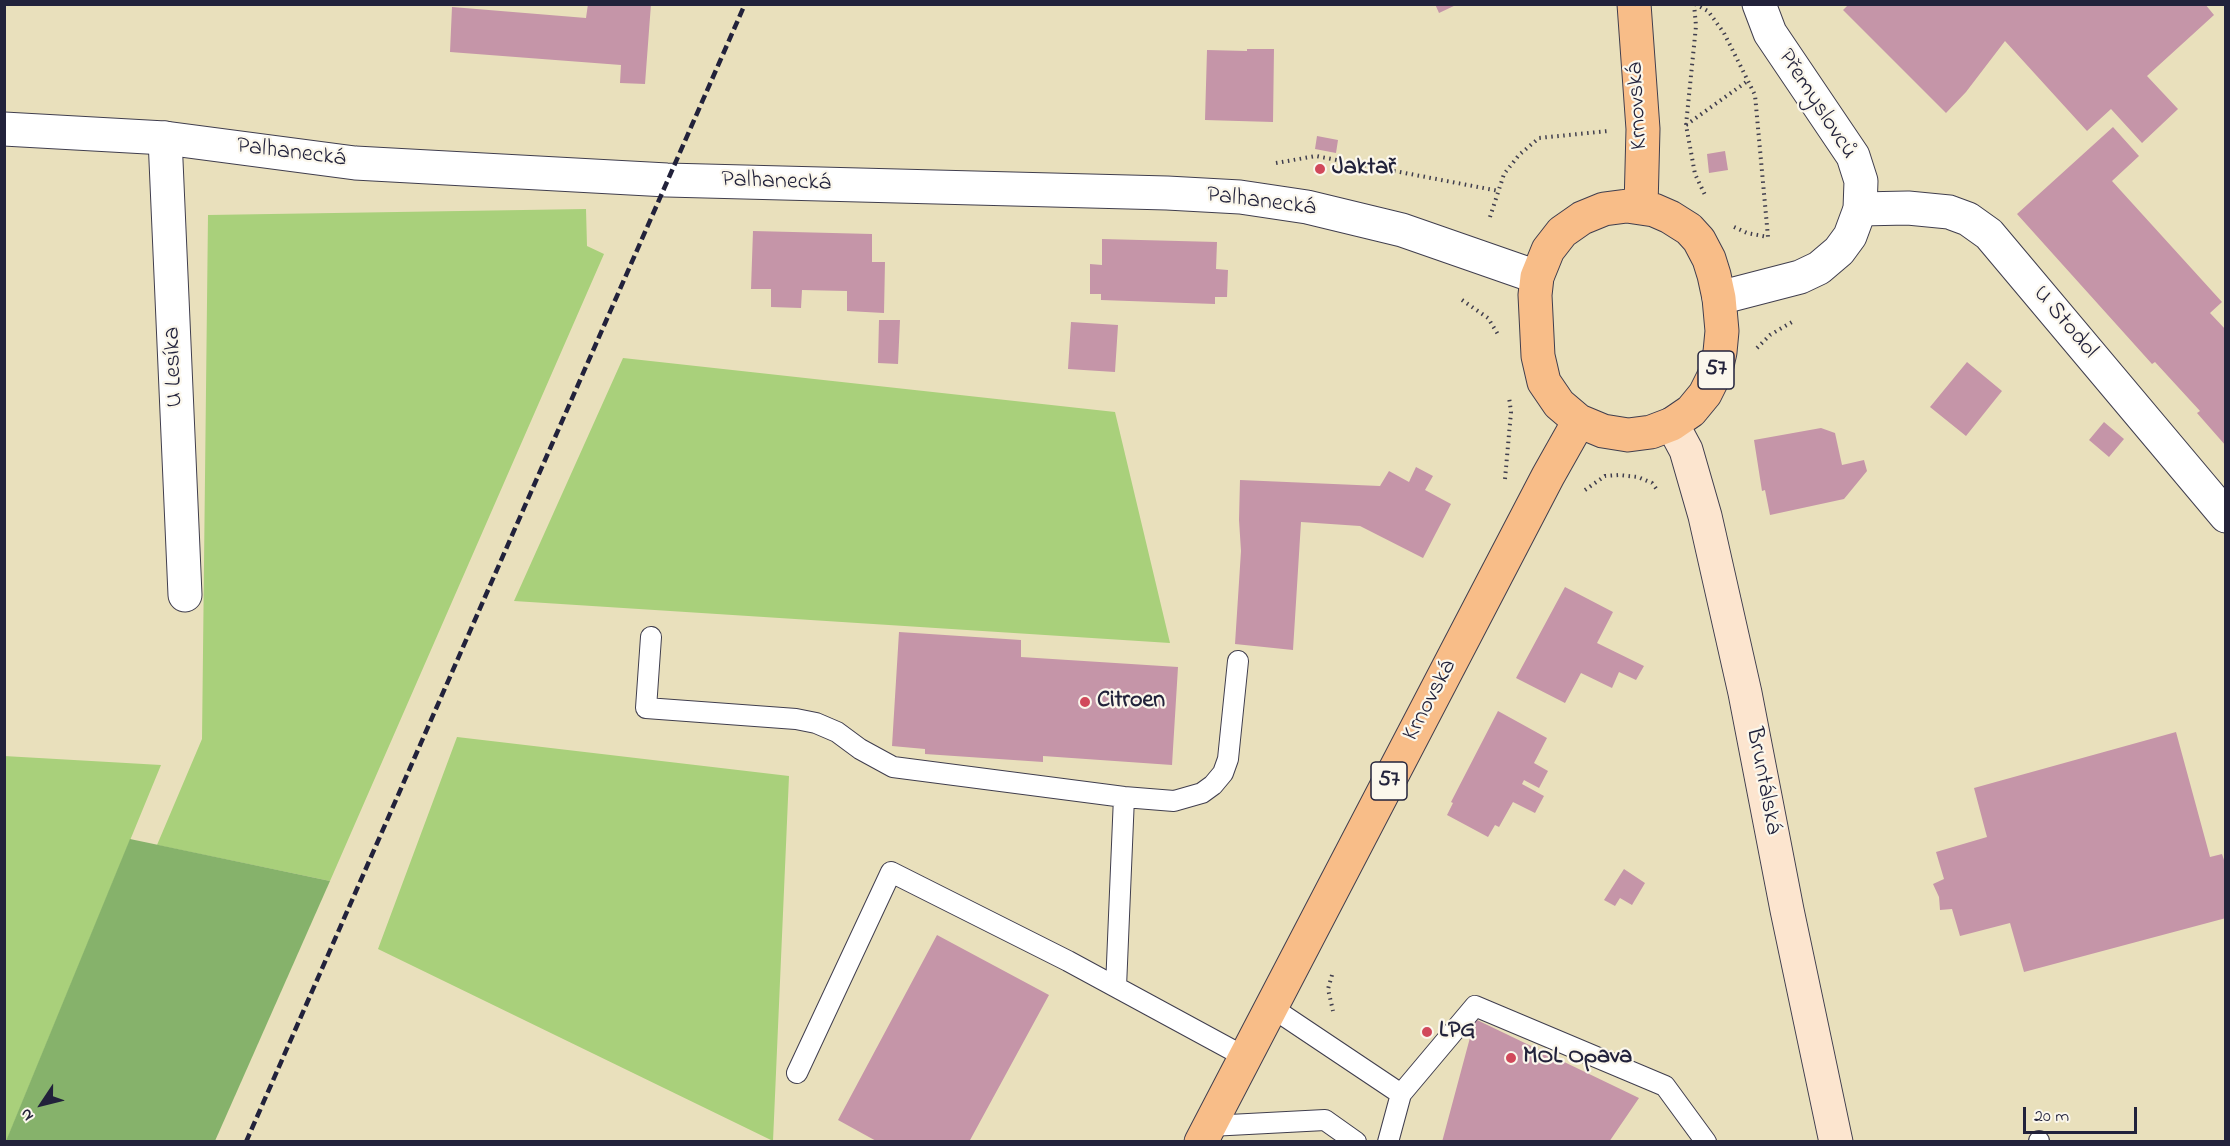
<!DOCTYPE html>
<html>
<head>
<meta charset="utf-8">
<style>
  body { margin:0 }
  #map { position:relative; width:2230px; height:1146px; overflow:hidden; background:#e9e0bc; font-family:"Indie Flower",sans-serif }
  canvas { display:block }
  .frame { position:absolute; inset:0; border:6px solid #22223b; pointer-events:none }
  .north { position:absolute; left:12px; top:1074px; width:60px; height:60px; -webkit-text-stroke:4px #fbf7ec; paint-order:stroke; rotate:235deg; font-size:16px; font-weight:700; line-height:24px; text-align:center; color:#22223b }
  .north::after { content:''; display:block; margin:auto; width:21px; height:27px; background:#22223b; clip-path:polygon(50% 0,100% 100%,50% 72%,0 100%) }
  .scale { position:absolute; left:2023px; top:1107px; width:114px; height:27px; box-sizing:border-box; border:3px solid #22223b; border-top:0; padding-left:8px; font-size:18px; line-height:21px; white-space:nowrap; color:#22223b; -webkit-text-stroke:4px #fbf7ec; paint-order:stroke }
</style>
</head>
<body>
<div id="map">
<canvas width="2230" height="1146"></canvas>
<div class="frame"></div>
<div class="north">N</div>
<div class="scale">20 m</div>
</div>
<script>
const ctx = document.querySelector('canvas').getContext('2d');
ctx.lineJoin = 'round';
function fill(path, color) { ctx.fillStyle = color; ctx.fill(path, 'evenodd'); }
const poly = rows => new Path2D(rows.map(r => 'M' + r).join(''));
function trace(path, color, width, dash) { ctx.strokeStyle = color; ctx.lineWidth = width; ctx.lineCap = dash ? 'butt' : 'round'; ctx.setLineDash(dash || []); ctx.stroke(path); }
function label(font, color, halo, rows, align = 'center') {
  ctx.font = font + ' "Indie Flower",sans-serif'; ctx.lineWidth = 4.5; ctx.setLineDash([]); ctx.textBaseline = 'middle'; ctx.strokeStyle = halo; ctx.fillStyle = color; for (const [text, x, y, turn = 0] of rows) {
    ctx.save(); ctx.translate(x, y); ctx.rotate((+turn || 0) * Math.PI / 180); ctx.textAlign = isNaN(turn) ? turn : align; if (halo) ctx.strokeText(text, 0, 0); ctx.fillText(text, 0, 0); ctx.restore();
  }
}
const green = poly([
  [586,209,587,246,604,254,330,881,157,845,202,739,208,215],
  [623,358,1115,412,1170,643,514,601],
  [457,737,789,776,773,1141,378,949],
  [4,756,161,765,6,1142,4,1141]
]);
const forest = poly([
  [130,839,330,881,215,1141,6,1141]
]);
const building = poly([
  [588,4,651,4,645,84,620,83,621,65,450,52,452,7,586,18],
  [1435,4,1458,4,1439,13],
  [1849,4,2205,4,2214,15,2147,76,2178,109,2142,143,2111,109,2087,131,2005,41,1966,92,1946,113,1843,10],
  [1247,49,1274,49,1273,122,1205,120,1207,50,1247,51],
  [2113,127,2139,156,2112,181,2222,302,2210,313,2226,330,2226,446,2197,413,2200,411,2155,362,2152,364,2017,214],
  [1317,136,1338,140,1336,153,1315,149],
  [1725,151,1728,170,1709,173,1707,154],
  [753,231,872,234,872,262,885,262,884,313,847,311,847,291,802,290,801,308,771,307,771,289,751,289],
  [1102,239,1217,242,1216,269,1228,270,1227,297,1215,297,1215,304,1101,300,1101,294,1090,294,1090,264,1102,265],
  [879,320,900,320,898,364,878,363],
  [1071,322,1118,325,1115,372,1068,369],
  [1967,362,2002,391,1966,436,1930,407],
  [2104,422,2124,439,2109,457,2089,440],
  [1821,428,1835,433,1842,465,1864,460,1867,471,1844,499,1770,515,1765,490,1762,491,1754,440],
  [1416,467,1433,476,1425,490,1451,504,1423,558,1360,526,1301,522,1293,650,1235,644,1241,551,1239,520,1240,480,1380,486,1389,471,1409,482],
  [1565,587,1613,612,1597,643,1644,666,1636,680,1619,672,1612,688,1581,673,1565,703,1516,678],
  [899,632,1021,640,1021,657,1178,667,1172,765,1043,756,1043,762,925,754,925,749,892,746],
  [1498,711,1547,738,1534,763,1548,771,1539,788,1524,780,1522,784,1544,796,1535,813,1513,802,1499,827,1495,825,1488,837,1447,815,1453,803,1451,802],
  [2176,732,2210,857,2222,854,2226,866,2226,918,2024,972,2010,923,1960,936,1952,909,1940,910,1939,897,1933,884,1944,879,1936,852,1987,837,1974,788],
  [1624,869,1645,883,1632,905,1620,898,1615,906,1604,900],
  [937,935,1049,995,969,1142,878,1142,838,1120],
  [1475,1019,1639,1098,1609,1142,1442,1142]
]);
const path = poly([
  [1694,4,1696,26,1686,125,1695,174,1705,195],
  [1695,4,1708,11,1724,33,1755,95,1768,237,1747,233,1734,227],
  [1686,125,1749,80],
  [1276,163,1316,156,1499,191],
  [1490,217,1504,174,1519,155,1539,138,1608,131],
  [1462,300,1488,318,1499,336],
  [1757,348,1770,335,1792,322],
  [1505,479,1511,412,1509,397],
  [1585,490,1605,476,1619,475,1638,477,1652,483,1658,491],
  [1332,975,1328,989,1333,1011]
]);
const service = poly([
  [651,637,646,708,796,719,816,723,837,732,860,749,893,767,1124,797,1174,801,1202,793,1213,785,1223,773,1228,759,1238,661],
  [1116,987,1124,797],
  [1271,1007,1401,1094],
  [797,1073,891,872,1068,961,1245,1057],
  [1210,1126,1325,1120,1356,1142],
  [2039,1141,2039,1142],
  [1388,1142,1401,1094,1475,1006,1665,1086,1706,1142]
]);
const minor = poly([
  [165,138,185,595],
  [1860,209,1908,208,1949,212,1968,219,1989,234,2226,516]
]);
const tertiary = poly([
  [4,129,165,138,355,163,667,180,1167,193,1240,197,1307,207,1402,230,1537,277],
  [1719,298,1800,277,1819,268,1839,251,1850,236,1860,209,1861,181,1853,156,1770,33,1759,4]
]);
const secondary = poly([
  [1672,424,1686,450,1705,516,1745,693,1787,910,1836,1142]
]);
const primary = poly([
  [1634,4,1643,129,1641,207],
  [1627,206,1654,210,1670,217,1689,229,1699,240,1709,259,1714,275,1719,298,1722,331,1720,352,1715,374,1705,394,1691,411,1672,424,1651,432,1628,435,1603,431,1579,421,1559,404,1544,382,1538,356,1535,295,1537,277,1548,250,1562,232,1582,218,1604,209,1627,206],
  [1201,1142,1548,476,1579,421]
]);
const rail = poly([
  [246,1142,745,4]
]);
const markers = [
  [1320,169,6,"#d1495b"],
  [1085,702,6,"#d1495b"],
  [1427,1032,6,"#d1495b"],
  [1511,1058,6,"#d1495b"]
];
const shields = [
  [1716,370,36],
  [1389,781,36]
];
const shieldNames = [
  ["57",1716,370],
  ["57",1389,781]
];
const streetNames = [
  ["Přemyslovců",1816,105,57],
  ["Krnovská",1639,106,-93],
  ["Palhanecká",291,154,7],
  ["Palhanecká",776,183,2],
  ["Palhanecká",1261,203,7],
  ["U Stodol",2064,323,50],
  ["U Lesíka",175,367,-92],
  ["Krnovská",1431,701,-62],
  ["Bruntálská",1762,781,79]
];
const poiNames = [
  ["Jaktař",1332,169],
  ["Citroen",1097,702],
  ["LPG",1439,1032],
  ["MOL Opava",1523,1058]
];
fill(green, '#a9d07b');
fill(forest, '#86b26b');
fill(building, '#c595a8');
trace(service, '#403e4e', 22);
trace(minor, '#403e4e', 35);
trace(tertiary, '#403e4e', 35);
trace(secondary, '#403e4e', 35);
trace(primary, '#403e4e', 35);
trace(path, '#403e4e', 4, [1.5, 4.5]);
trace(service, '#fff', 20);
trace(minor, '#fff', 33);
trace(tertiary, '#fff', 33);
trace(secondary, '#fce5cf', 33);
trace(primary, '#f8bd88', 33);
trace(rail, '#22223b', 4.5, [9, 4.5]);
for (const [x, y, r, color] of markers) { const dot = new Path2D(); dot.arc(x, y, r, 0, 2 * Math.PI); ctx.fillStyle = color; ctx.fill(dot); trace(dot, '#fbf7ec', 2); }
for (const [x, y, w] of shields) { const box = new Path2D(); box.roundRect(x - w / 2, y - 19, w, 38, 4.5); ctx.fillStyle = '#fbf7ec'; ctx.fill(box); trace(box, '#22223b', 1.5); }
label('bold 22px', '#22223b', null, shieldNames);
label('24px', '#22223b', '#fbf7ec', streetNames);
label('bold 24px', '#22223b', '#fbf7ec', poiNames, 'left');
</script>
</body>
</html>
